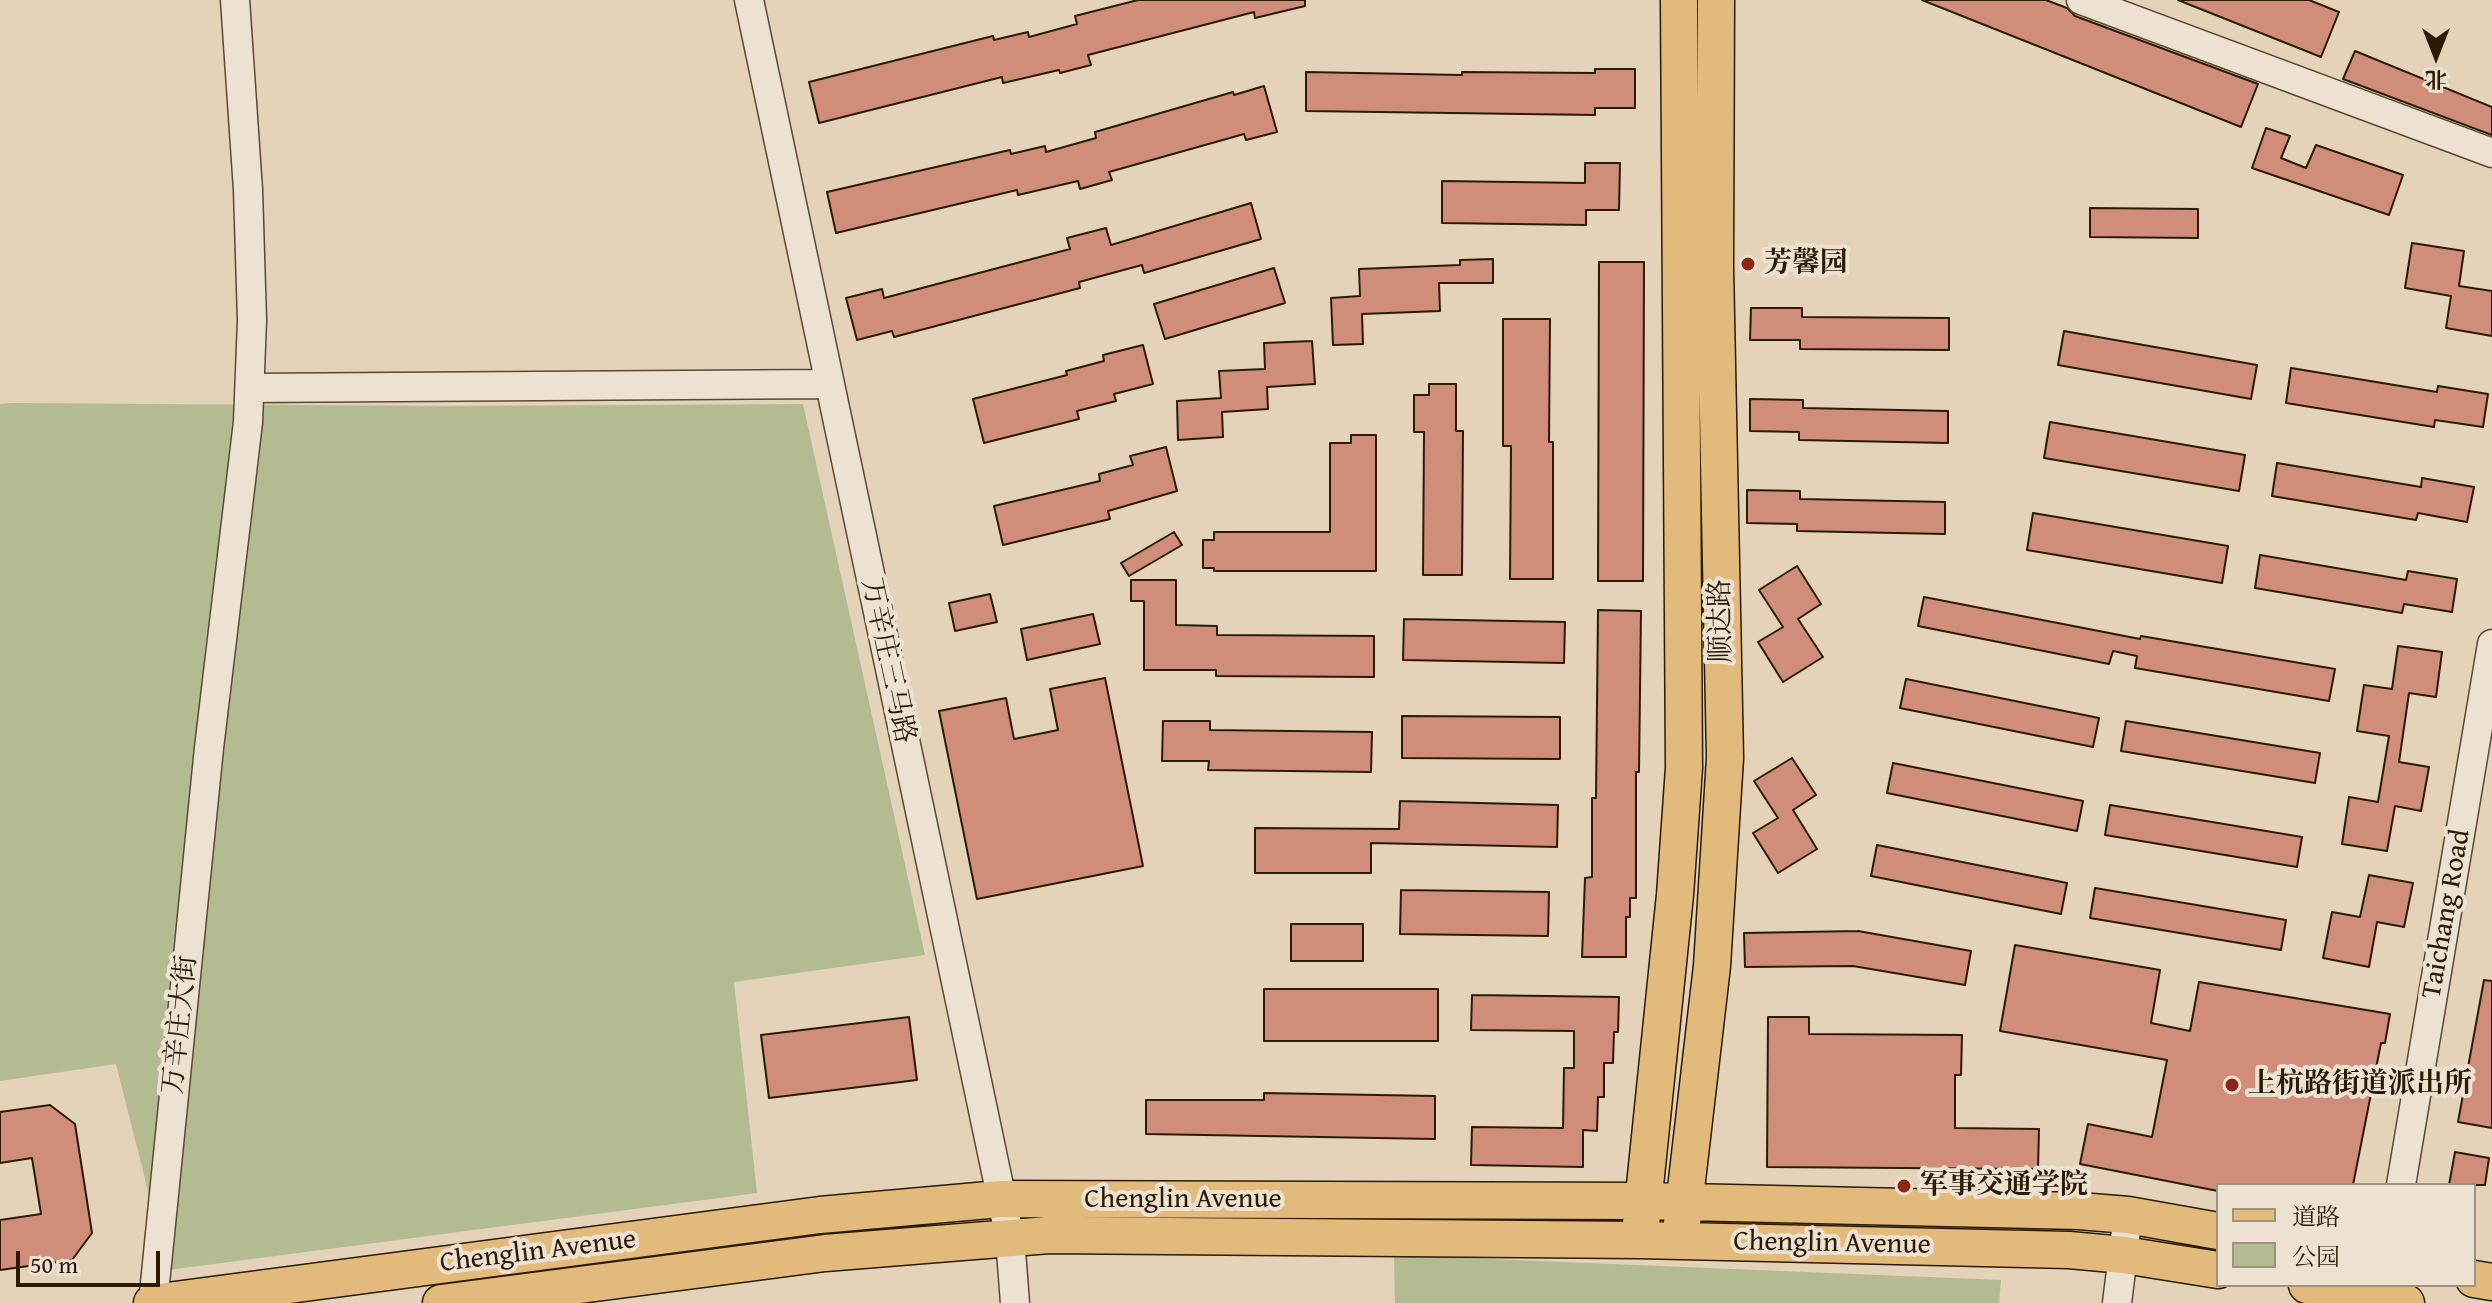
<!DOCTYPE html>
<html>
<head>
<meta charset="utf-8">
<style>
  body { margin:0 }
  #map { position:relative; width:2492px; height:1303px; overflow:hidden; background:#e4d3b9; font-family:"Gentium Book Plus","Noto Serif SC",serif }
  canvas { display:block }
  .legend { position:absolute; left:2216px; top:1183px; width:260px; height:104px; box-sizing:border-box; background:#ede2d2; border:2px solid #9f9280; margin:0; padding:10px 14px; list-style:none; font-size:24px; color:#2b1b05 }
  .legend li { display:flex; align-items:center; gap:16px; height:40px }
  .legend b { width:40px; border:2px solid #9f9280 }
  .north { position:absolute; left:2396px; top:16px; width:80px; height:80px; -webkit-text-stroke:6px #ede2d2; paint-order:stroke; rotate:180deg; font-size:22px; font-weight:700; line-height:32px; text-align:center; color:#2b1b05 }
  .north::after { content:''; display:block; margin:auto; width:28px; height:36px; background:#2b1b05; clip-path:polygon(50% 0,100% 100%,50% 72%,0 100%) }
  .scale { position:absolute; left:16px; top:1251px; width:144px; height:36px; box-sizing:border-box; border:4px solid #2b1b05; border-top:0; padding-left:10px; font-size:24px; line-height:28px; white-space:nowrap; color:#2b1b05; -webkit-text-stroke:6px #ede2d2; paint-order:stroke }
</style>
</head>
<body>
<div id="map">
<canvas width="2492" height="1303"></canvas>
<ul class="legend">
<li><b style="height:10px;background:#e2ba7c"></b>道路</li>
<li><b style="height:22px;background:#b3bc90"></b>公园</li>
</ul>
<div class="north">北</div>
<div class="scale">50 m</div>
</div>
<script>
const ctx = document.querySelector('canvas').getContext('2d');
ctx.lineJoin = 'round';
function fill(path, color) { ctx.fillStyle = color; ctx.fill(path, 'evenodd'); }
const poly = rows => new Path2D(rows.map(r => 'M' + r).join(''));
function trace(path, color, width, dash) { ctx.strokeStyle = color; ctx.lineWidth = width; ctx.lineCap = dash ? 'butt' : 'round'; ctx.setLineDash(dash || []); ctx.stroke(path); }
function label(font, color, halo, rows, align = 'center') {
  ctx.font = font + ' "Gentium Book Plus","Noto Serif SC",serif'; ctx.lineWidth = 8; ctx.setLineDash([]); ctx.textBaseline = 'middle'; ctx.strokeStyle = halo; ctx.fillStyle = color; for (const [text, x, y, turn = 0] of rows) {
    ctx.save(); ctx.translate(x, y); ctx.rotate((+turn || 0) * Math.PI / 180); ctx.textAlign = isNaN(turn) ? turn : align; if (halo) ctx.strokeText(text, 0, 0); ctx.fillText(text, 0, 0); ctx.restore();
  }
}
const green = poly([
  [12,403,446,406,803,404,925,955,734,982,757,1193,168,1270,116,1064,0,1081,0,404],
  [1394,1255,2001,1280,1999,1303,1395,1303]
]);
const building = poly([
  [1138,0,1305,0,1305,6,1255,18,1254,12,1088,55,1091,65,1060,73,1059,70,1003,83,1002,77,819,123,809,82,993,36,994,40,1028,32,1029,37,1077,24,1075,16,1138,0],
  [1922,0,2046,0,2067,8,2075,16,2258,84,2241,127,1922,0],
  [2178,0,2309,0,2339,12,2321,57,2178,0],
  [2355,51,2492,107,2492,135,2343,79,2355,51],
  [1595,69,1635,69,1635,108,1595,108,1595,115,1306,111,1306,72,1462,75,1462,72,1595,73,1595,69],
  [1264,86,1277,132,1246,140,1244,134,1109,172,1112,180,1080,189,1078,181,1018,195,1017,190,836,233,827,192,1010,150,1011,154,1045,146,1046,152,1096,138,1095,132,1233,92,1234,95,1264,86],
  [2266,128,2290,136,2281,158,2306,168,2316,145,2403,175,2389,215,2252,168,2266,128],
  [1585,163,1620,163,1619,210,1586,210,1586,225,1442,223,1442,181,1585,183,1585,163],
  [1251,203,1261,239,1144,273,1142,265,1079,282,1080,288,894,337,892,331,857,340,846,298,882,289,884,298,1070,249,1067,238,1106,228,1111,245,1251,203],
  [2090,208,2198,209,2198,238,2090,237,2090,208],
  [2412,243,2464,251,2459,286,2492,291,2492,336,2446,328,2451,296,2405,288,2412,243],
  [1493,259,1493,283,1439,283,1440,311,1362,314,1363,344,1333,345,1331,298,1360,296,1359,269,1460,265,1460,260,1493,259],
  [1599,262,1644,262,1643,581,1598,581,1599,262],
  [1274,268,1285,303,1165,339,1154,304,1274,268],
  [1751,308,1802,308,1802,317,1949,318,1949,350,1800,349,1800,340,1750,340,1751,308],
  [1503,319,1550,319,1549,442,1553,442,1553,579,1510,579,1511,446,1503,446,1503,319],
  [2064,331,2257,365,2251,399,2058,365,2064,331],
  [1312,341,1315,384,1267,387,1268,409,1222,412,1223,437,1178,440,1177,401,1221,398,1219,371,1265,369,1264,343,1312,341],
  [1143,345,1153,384,1114,394,1116,401,1077,411,1079,419,984,443,973,399,1067,375,1066,371,1104,361,1103,355,1143,345],
  [2291,368,2437,392,2438,386,2488,394,2483,427,2435,420,2434,427,2286,403,2291,368],
  [1429,384,1456,384,1456,431,1463,431,1462,575,1423,575,1424,432,1414,432,1414,395,1429,395,1429,384],
  [1750,399,1803,400,1803,408,1948,411,1948,443,1799,440,1799,432,1750,431,1750,399],
  [2050,422,2245,455,2239,491,2044,458,2050,422],
  [1351,435,1376,435,1376,571,1214,571,1214,568,1203,568,1203,540,1214,540,1214,532,1330,532,1330,443,1351,443,1351,435],
  [1166,447,1177,491,1108,511,1110,519,1003,545,994,506,1100,481,1099,474,1133,465,1130,456,1166,447],
  [2277,463,2421,487,2422,478,2474,487,2467,522,2418,513,2416,520,2272,496,2277,463],
  [1747,490,1800,491,1800,499,1945,502,1945,534,1797,531,1797,524,1747,523,1747,490],
  [2033,513,2228,546,2222,583,2027,550,2033,513],
  [1174,532,1182,545,1129,576,1121,563,1174,532],
  [2260,555,2406,580,2408,571,2457,579,2452,612,2404,604,2402,613,2255,588,2260,555],
  [1797,566,1821,604,1798,619,1823,657,1783,682,1758,642,1783,627,1759,590,1797,566],
  [1131,580,1176,580,1176,625,1217,626,1217,635,1374,636,1374,677,1216,676,1216,670,1144,670,1144,601,1131,601,1131,580],
  [990,594,997,622,955,631,949,603,990,594],
  [1924,597,2140,639,2141,636,2335,669,2329,701,2135,668,2137,656,2113,651,2109,664,1918,626,1924,597],
  [1598,610,1641,611,1639,772,1636,772,1636,898,1630,898,1630,917,1626,917,1626,957,1582,957,1585,878,1592,877,1592,798,1596,798,1598,610],
  [1093,614,1100,644,1027,660,1021,629,1093,614],
  [1404,619,1565,622,1564,663,1403,660,1404,619],
  [2398,646,2442,652,2436,697,2409,693,2399,762,2429,767,2421,811,2395,806,2387,851,2342,844,2349,797,2378,802,2389,736,2357,731,2364,685,2392,689,2398,646],
  [1105,678,1143,866,977,899,939,711,1006,698,1014,739,1058,730,1050,689,1105,678],
  [1906,679,2099,718,2093,747,1900,708,1906,679],
  [1402,716,1560,717,1560,759,1402,758,1402,716],
  [1163,721,1210,721,1210,730,1372,732,1371,772,1208,770,1209,761,1162,761,1163,721],
  [2126,721,2320,753,2315,783,2121,751,2126,721],
  [1792,758,1816,795,1793,810,1817,849,1778,873,1753,833,1778,818,1754,781,1792,758],
  [1893,763,2083,801,2077,831,1887,793,1893,763],
  [1400,801,1558,805,1557,847,1371,843,1371,873,1255,873,1255,828,1399,829,1400,801],
  [2110,805,2302,837,2297,867,2105,835,2110,805],
  [1877,845,2067,883,2061,914,1871,876,1877,845],
  [2369,875,2413,883,2404,927,2377,922,2369,967,2323,958,2332,912,2360,917,2369,875],
  [2095,888,2286,920,2281,950,2090,918,2095,888],
  [1401,890,1549,892,1548,936,1400,934,1401,890],
  [1291,924,1363,924,1363,961,1291,961,1291,924],
  [1858,931,1971,951,1965,985,1853,966,1745,967,1744,933,1858,931],
  [2015,945,2160,970,2151,1023,2190,1031,2199,982,2390,1014,2385,1043,2381,1043,2353,1185,2218,1185,2218,1191,2080,1164,2088,1124,2152,1137,2167,1060,2000,1031,2015,945],
  [2484,980,2492,981,2492,1128,2458,1122,2484,980],
  [1264,989,1438,989,1438,1041,1264,1041,1264,989],
  [1472,995,1619,997,1618,1032,1614,1032,1613,1063,1604,1063,1604,1097,1598,1097,1597,1131,1583,1130,1583,1167,1471,1165,1472,1127,1563,1128,1564,1068,1574,1068,1574,1031,1471,1030,1472,995],
  [909,1017,917,1080,769,1098,761,1035,909,1017],
  [1768,1017,1809,1017,1809,1034,1962,1035,1961,1075,1955,1075,1955,1128,2039,1129,2038,1169,1767,1167,1768,1017],
  [1264,1093,1435,1096,1435,1139,1146,1134,1146,1100,1264,1100,1264,1093],
  [50,1105,75,1124,92,1233,72,1260,0,1270,0,1220,41,1214,32,1158,0,1163,0,1112,50,1105],
  [2455,1152,2489,1158,2485,1185,2449,1185,2455,1152]
]);
const minor = poly([
  [749,0,1010,1238,1015,1303],
  [2081,0,2492,153],
  [250,388,828,384],
  [2401,1185,2492,644],
  [153,1303,209,748,248,422,252,320,248,190,235,0],
  [2117,1303,2128,1215]
]);
const major = poly([
  [1682,1223,1712,966,1725,758,1715,266,1716,0],
  [1641,1224,1675,895,1684,768,1679,0],
  [2474,1279,2492,1282],
  [2307,1285,2406,1303],
  [152,1303,820,1215,1000,1199,1643,1201,2079,1211,2128,1215,2218,1231],
  [441,1303,825,1253,1049,1235,1639,1240,2069,1250,2124,1255,2218,1270]
]);
const markers = [
  [1748,264,8,"#8f2418"],
  [2232,1085,8,"#8f2418"],
  [1904,1186,8,"#8f2418"]
];
const poiNames = [
  ["芳馨园",1764,264],
  ["上杭路街道派出所",2248,1085],
  ["军事交通学院",1920,1186]
];
const streetNames = [
  ["顺达路",1722,621,-91],
  ["万辛庄三马路",887,661,78],
  ["Taichang Road",2447,914,-80],
  ["万辛庄大街",181,1025,-84],
  ["Chenglin Avenue",1183,1200],
  ["Chenglin Avenue",1832,1244,1],
  ["Chenglin Avenue",538,1252,-7]
];
fill(green, '#b3bc90');
fill(building, '#d08e7a');
trace(building, '#2b1b05', 2);
trace(minor, '#594932', 31);
trace(major, '#2b1b05', 39);
trace(minor, '#ede2d2', 28);
trace(major, '#e2ba7c', 36);
for (const [x, y, r, color] of markers) { const dot = new Path2D(); dot.arc(x, y, r, 0, 2 * Math.PI); ctx.fillStyle = color; ctx.fill(dot); trace(dot, '#ede2d2', 3); }
label('bold 28px', '#2b1b05', '#ede2d2', poiNames, 'left');
label('28px', '#2b1b05', '#ede2d2', streetNames);
</script>
</body>
</html>
